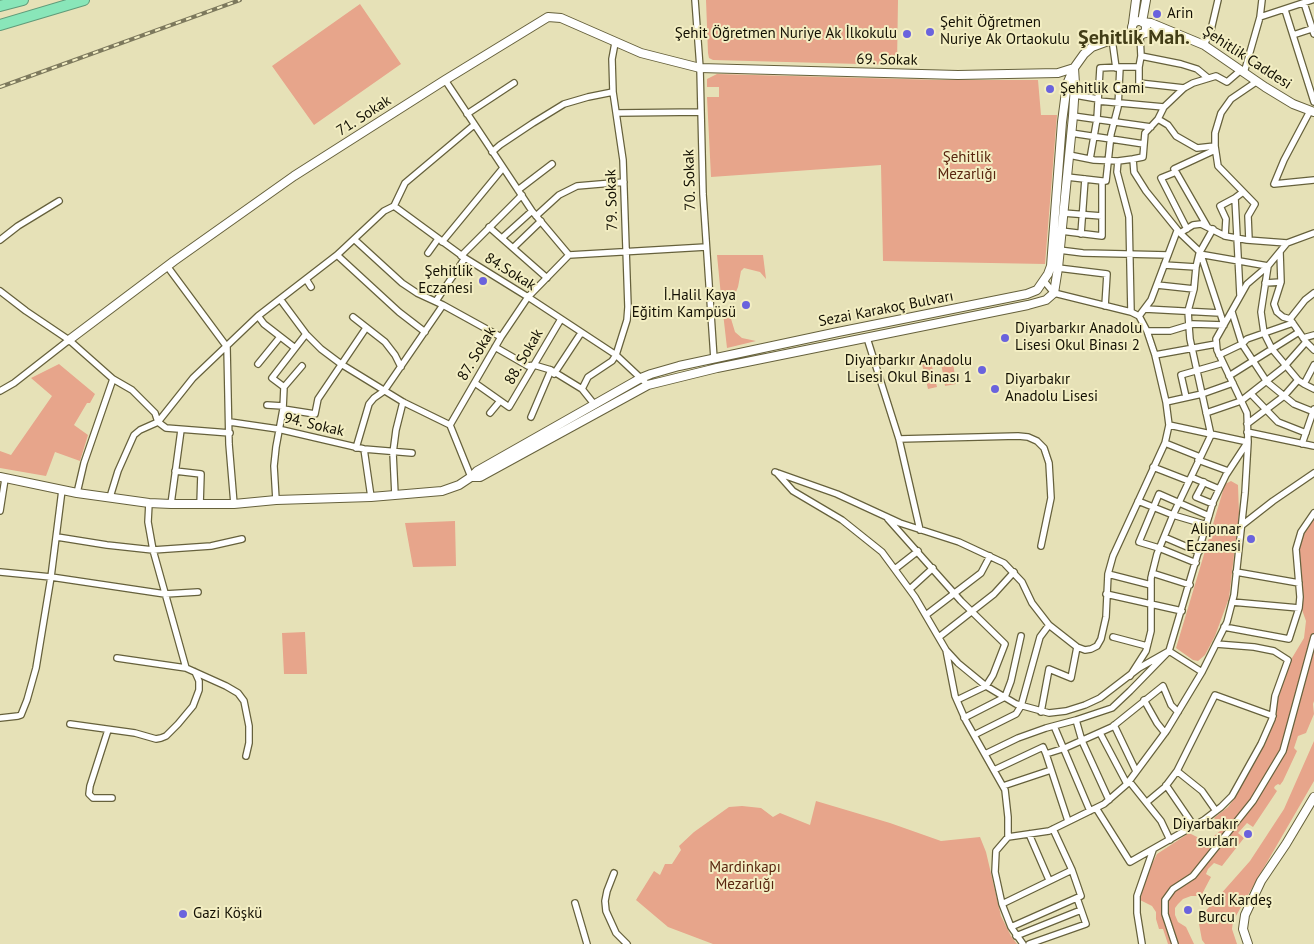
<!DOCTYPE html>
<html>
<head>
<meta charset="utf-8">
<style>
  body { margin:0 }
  canvas { display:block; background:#e6e1b7 }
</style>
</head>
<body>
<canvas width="1314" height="944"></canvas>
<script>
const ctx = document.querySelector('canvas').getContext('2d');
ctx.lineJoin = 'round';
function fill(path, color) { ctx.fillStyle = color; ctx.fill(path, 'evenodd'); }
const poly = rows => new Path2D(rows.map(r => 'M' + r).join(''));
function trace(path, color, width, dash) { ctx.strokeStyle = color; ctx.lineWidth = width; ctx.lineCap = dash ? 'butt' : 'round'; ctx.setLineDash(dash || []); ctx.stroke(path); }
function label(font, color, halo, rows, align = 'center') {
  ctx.font = font + ' "PT Sans",sans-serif'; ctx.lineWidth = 4; ctx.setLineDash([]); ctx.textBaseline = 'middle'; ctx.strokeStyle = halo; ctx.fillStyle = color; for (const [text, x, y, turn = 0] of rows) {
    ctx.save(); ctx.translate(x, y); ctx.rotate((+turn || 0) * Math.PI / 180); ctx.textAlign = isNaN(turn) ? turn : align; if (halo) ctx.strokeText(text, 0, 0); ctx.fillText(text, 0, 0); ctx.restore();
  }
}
const green = poly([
  [706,0,898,0,897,65,713,60,709,58,708,53],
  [360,4,401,64,314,125,272,66],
  [717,74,940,80,1038,80,1041,115,1057,115,1045,264,883,261,881,165,711,177,707,97,719,97,719,87,707,87,707,79],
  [717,255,763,255,766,279,760,272,744,268,741,271,738,287,735,294,724,298,721,296],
  [729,312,735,332,742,338,756,341,727,348,723,313],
  [952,355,956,384,945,386,940,357],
  [931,362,937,387,928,389,922,364],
  [59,364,95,394,90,403,87,403,74,425,88,435,80,461,55,452,46,476,0,468,0,451,11,455,52,396,31,378],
  [1231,481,1238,485,1239,513,1229,598,1215,636,1205,655,1198,661,1193,660,1176,648,1225,484],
  [1314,516,1314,701,1313,704,1314,714,1306,733,1298,736,1294,748,1297,751,1283,781,1280,785,1278,784,1275,786,1274,788,1277,791,1253,827,1247,823,1238,833,1244,838,1222,866,1214,863,1208,869,1206,874,1211,877,1201,896,1191,896,1183,899,1178,904,1175,908,1175,915,1178,922,1186,927,1194,944,1168,944,1163,929,1159,929,1156,919,1156,912,1152,906,1140,900,1147,874,1157,854,1189,833,1197,837,1213,837,1221,830,1221,825,1214,818,1228,807,1234,799,1255,762,1278,692,1292,658,1304,638,1306,621,1301,607,1303,593,1300,577,1299,553,1300,543,1305,529],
  [455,521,456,566,413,567,405,523],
  [305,632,307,674,284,674,282,633],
  [1314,741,1314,781,1233,921,1232,929,1237,944,1205,944,1202,940,1199,924,1203,914,1250,861,1284,809],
  [816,801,890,823,941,841,980,837,986,852,1001,916,1011,936,1017,944,713,944,668,927,636,900,654,871,660,875,665,864,672,864,681,850,679,846,694,832,729,807,742,806,761,808,773,817,780,813,810,825]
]);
const street = poly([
  [695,0,700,68,703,194,714,359],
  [1262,0,1260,17,1312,0],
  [1304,3,1314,34],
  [1285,10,1314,102],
  [1293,35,1314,28],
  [1112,39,1116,68],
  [1204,45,1211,30,1218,0],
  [1141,56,1181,64,1197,69,1208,78],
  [1120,67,1139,67,1141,56,1140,35],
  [1139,67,1139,83,1184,88],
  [1241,70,1227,82,1216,76,1193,83,1184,88,1164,107,1158,119,1145,133,1143,157,1133,159,1134,172,1146,191,1180,233,1193,225,1201,224,1225,236,1247,240,1287,243],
  [1244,73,1260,17],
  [445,80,532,211,569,255],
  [1075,95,1098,99],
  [1098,101,1164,107],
  [1310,111,1284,160,1274,184,1314,180],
  [617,113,701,112],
  [467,114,514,83],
  [1073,116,1151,127],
  [1158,119,1168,125,1176,136,1197,148,1215,146],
  [1071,133,1144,144],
  [492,152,500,145,533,123,564,104,588,97,613,92],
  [1069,155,1094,160,1118,161],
  [1090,159,1097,119,1100,68,1120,67,1118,107,1111,134,1106,181,1102,181],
  [1176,172,1207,226],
  [518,190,552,164],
  [394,206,465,258,528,297,616,355,648,385],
  [1063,213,1102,216],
  [536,216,559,195,577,186,624,182],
  [489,227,547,278],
  [1187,229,1161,178,1176,172,1174,169,1215,150],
  [1061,231,1102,236,1102,181,1067,177],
  [1081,234,1085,179],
  [1225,236,1226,219,1220,206,1235,198],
  [502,238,532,211],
  [0,240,18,226,59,201],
  [355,240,402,283,417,293,443,305,501,337],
  [1249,240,1248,216,1255,204,1218,166,1215,146,1215,133,1221,113,1231,99,1256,82],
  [442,242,503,168],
  [514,247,541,221],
  [1059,250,1083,253,1168,255],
  [1200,252,1213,229],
  [1280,252,1281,282,1274,304,1277,312,1283,317,1290,319],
  [428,253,438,239],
  [337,255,399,312,425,332],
  [461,256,522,195],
  [1164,265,1196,267],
  [167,266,227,347,229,444,234,504],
  [1058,268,1107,274,1105,306],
  [306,279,311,287],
  [1265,283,1281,282],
  [1157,285,1194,289],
  [0,291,26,311,69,340,113,379,132,390,155,413,158,422,166,428,230,433],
  [1314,293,1305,300,1290,319,1306,342,1314,350],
  [1240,295,1235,198,1243,192],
  [280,299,306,334,321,349,341,364,403,402,450,425,471,477],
  [436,301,465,258],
  [1145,309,1220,313],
  [1131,312,1129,217,1117,172,1118,161,1133,159],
  [1232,312,1242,344,1267,382,1294,404,1314,412],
  [258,316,264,324,295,348],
  [1139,316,1151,300,1177,231],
  [353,317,385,342,395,355,401,367],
  [1147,331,1170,331,1193,324,1224,325,1200,252,1180,233],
  [867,338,899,439,920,530],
  [1303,338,1314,335],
  [495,347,528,366,534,365,551,370,582,389,594,404],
  [1155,355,1216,344],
  [1219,355,1242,344,1247,339,1293,323],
  [258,364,280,337],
  [554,374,581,333],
  [1229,376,1299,332],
  [475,383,509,407,561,319],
  [1304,384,1314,389],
  [284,387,272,378,306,334],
  [582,389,588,377,612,361,616,355,627,320,628,307,623,160,613,92,612,59,615,43],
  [0,391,14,383,69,340],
  [1251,394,1278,422,1306,433],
  [1186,397,1181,375,1223,363],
  [1166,402,1202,394,1233,383],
  [267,405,283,406],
  [283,409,315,414,318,399,366,328],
  [490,413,500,401],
  [1206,413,1241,401,1283,368,1306,342],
  [531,417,551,370],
  [230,422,278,429,364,449,412,453],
  [1247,424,1284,396,1298,380,1304,384,1314,365],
  [450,425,501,337,528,297,569,255,706,247],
  [1169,425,1248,442],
  [1247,432,1314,446],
  [899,439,1018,436,1028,437,1037,441,1044,448,1049,463,1050,480,1051,498,1041,546],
  [1165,443,1200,457],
  [1302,444,1314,409],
  [356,448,369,404,374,398,384,391,443,305],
  [364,449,371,497],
  [1198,460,1228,471],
  [1153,467,1189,481],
  [175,471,201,474,200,505],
  [775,472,837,494,900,523,959,542,1004,563,1022,582,1032,603,1049,625,1077,647,1085,650,1091,649,1097,646,1101,639,1106,617,1108,574,1113,556,1165,443,1169,425,1166,402,1155,355,1147,331,1139,316,1131,312,1054,293,1044,281],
  [777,473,793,491,842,520,882,552,915,597,946,650,955,696,966,721,1005,790,1008,817,1008,837],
  [1191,477,1219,489],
  [1204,482,1196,497,1213,504],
  [77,493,84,463,113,379],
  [395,495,393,453,396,430,403,402],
  [110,497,118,471,134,435,140,430,158,422,193,378,258,316,337,255,384,211,394,206,405,183,474,125],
  [276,500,274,466,276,447,283,409,284,387,302,366],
  [1138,501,1173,515,1207,525],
  [149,503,148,522,153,550,186,668],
  [171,504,181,430],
  [0,511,5,479],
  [888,519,961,601,1005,644,993,675,986,686,957,700],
  [1241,526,1273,501,1314,473],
  [57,537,107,545,153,550,211,546,242,539],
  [1164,537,1199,552],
  [1196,563,1159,548,1139,542,1159,494,1209,516],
  [895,569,918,551],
  [0,572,51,577,165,594,198,592],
  [1236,572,1299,583],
  [1152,573,1190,585],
  [1108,574,1151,585],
  [910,589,933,568],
  [1106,594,1182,611],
  [1232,602,1299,608,1300,597,1296,549,1301,532,1314,513],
  [926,615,981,573,990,556],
  [1224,627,1289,639,1299,608],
  [939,637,994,594,1014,572],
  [1113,637,1147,646],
  [946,650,958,663,986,686,1016,704,1049,713,1066,711,1085,705,1100,698,1139,668,1169,651,1213,502,1226,475,1247,443],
  [117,658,186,668,226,686,238,693,244,701,249,726,249,743,246,756],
  [1130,676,1146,651,1151,631,1151,578,1157,554,1173,515,1211,435,1190,339,1189,326,1188,311,1194,289,1196,267,1199,254,1268,266,1261,312,1264,333,1272,349,1298,380],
  [1144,700,1157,723,1165,733],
  [1041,712,1049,669,1071,678,1077,647],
  [0,718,18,716,21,715,27,700,36,668,51,577,62,490],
  [964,718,1005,697,1011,681,1021,636],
  [1076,720,1112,708,1130,691,1169,651,1202,672],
  [70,724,135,733,156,739,161,738,166,736,178,724,193,706,199,690,199,681,195,672],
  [1114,725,1136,771],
  [1054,726,1090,811],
  [108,730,90,786,89,794,93,798,112,798],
  [1100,733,1127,784],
  [974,735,1016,714,1021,706,1040,637,1049,625],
  [985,754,1018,738,1046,728,1076,720,1082,741,1109,800],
  [994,770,1043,747,1046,754],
  [1177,771,1215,695,1273,716],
  [1129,781,1161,821,1170,840],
  [1166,785,1194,826],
  [1003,786,1051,770],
  [1147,802,1165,787,1177,771,1202,791,1216,811],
  [1096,808,1130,862,1204,820,1221,807,1232,796,1261,744,1272,719,1275,696,1288,660,1274,651,1254,647,1216,644],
  [1068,821,1046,754,1065,748,1112,727,1163,686,1171,705,1178,712],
  [1029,834,1049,880],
  [614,873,607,891,605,901,606,911,616,933,627,944],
  [575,903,587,944],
  [1002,904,1072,870,1053,829],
  [1011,927,1081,896,1072,870],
  [1016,936,1081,910],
  [1023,944,1011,927,1002,904,995,872,996,851,1008,837,1049,831,1104,804,1127,784,1167,730,1202,672,1227,622,1234,595,1245,493,1248,442,1247,413,1217,350,1216,339,1247,284,1268,266,1287,243,1314,233],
  [1029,944,1086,924,1077,898],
  [1142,944,1137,913,1137,896,1153,850],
  [1175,944,1165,914,1165,900,1173,889,1193,876,1253,801,1283,751,1314,637]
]);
const secondary = poly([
  [1146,0,1142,22,1151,23,1204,45,1265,87,1293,104,1314,112],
  '1132 28a7 7 0 1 1 14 0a7 7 0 1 1-14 0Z',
  [1133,23,1136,0],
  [1141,34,1165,29],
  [0,477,77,493,149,503,171,504,234,504,276,500,371,497,442,491,459,485,471,477,480,477,648,385,717,368,1028,305,1046,300,1054,293,1058,268,1073,116,1075,84,1074,68,1058,73,958,75,700,68,641,53,561,18,548,17,445,80,294,176,174,261,69,340],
  [471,477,477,471,641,378,651,374,679,366,838,332,1027,294,1037,290,1048,274,1051,266,1062,122,1067,84,1074,68,1084,54,1092,47,1133,32],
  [1248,944,1243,929,1245,915,1261,881,1286,844,1314,797]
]);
const highway = poly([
  [0,6,23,0],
  [0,25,84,0]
]);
const rail = poly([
  [0,87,240,0]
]);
const markers = [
  [1157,14,5,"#6a63dd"],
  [930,32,5,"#6a63dd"],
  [907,34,5,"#6a63dd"],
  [1050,89,5,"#6a63dd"],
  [483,281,5,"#6a63dd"],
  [746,305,5,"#6a63dd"],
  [1005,338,5,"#6a63dd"],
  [982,370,5,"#6a63dd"],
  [995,389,5,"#6a63dd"],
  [1251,539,5,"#6a63dd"],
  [1248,834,5,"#6a63dd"],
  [1188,910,5,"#6a63dd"],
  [183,914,5,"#6a63dd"]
];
const poiNames = [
  ["Arin",1167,14],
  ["Şehit Öğretmen",940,23],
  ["Nuriye Ak Ortaokulu",940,40],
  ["Şehit Öğretmen Nuriye Ak İlkokulu",897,34,"right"],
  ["Şehitlik Cami",1060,89],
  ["Şehitlik",473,272,"right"],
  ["Eczanesi",473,289,"right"],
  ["İ.Halil Kaya",736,296,"right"],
  ["Eğitim Kampüsü",736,313,"right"],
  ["Diyarbarkır Anadolu",1015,329],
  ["Lisesi Okul Binası 2",1015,346],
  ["Diyarbarkır Anadolu",972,361,"right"],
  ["Lisesi Okul Binası 1",972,378,"right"],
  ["Diyarbakır",1005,380],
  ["Anadolu Lisesi",1005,397],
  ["Alipınar",1241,530,"right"],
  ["Eczanesi",1241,547,"right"],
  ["Diyarbakır",1238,825,"right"],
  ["surları",1238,842,"right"],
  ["Yedi Kardeş",1198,901],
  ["Burcu",1198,918],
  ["Gazi Köşkü",193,914]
];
const streetNames = [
  ["Şehitlik Caddesi",1247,58,33],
  ["69. Sokak",887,60,1],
  ["71. Sokak",364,116,-33],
  ["70. Sokak",690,180,-92],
  ["79. Sokak",612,200,-92],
  ["84.Sokak",510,272,32],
  ["Sezai Karakoç Bulvarı",886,309,-11],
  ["87. Sokak",477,354,-59],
  ["88. Sokak",524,357,-60],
  ["94. Sokak",314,425,13]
];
const parkNames = [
  ["Şehitlik",967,158],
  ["Mezarlığı",967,175],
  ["Mardinkapı",745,868],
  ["Mezarlığı",745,885]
];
const districtNames = [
  ["Şehitlik Mah.",1134,38]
];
fill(green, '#e7a58b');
trace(street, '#66613c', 8);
trace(secondary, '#66613c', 10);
trace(highway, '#609b79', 12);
trace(street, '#fff', 5.5);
trace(secondary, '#fff', 8);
trace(highway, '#89e6b9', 10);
trace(rail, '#7d795d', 4);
trace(rail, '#f3eec3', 2, [5.5]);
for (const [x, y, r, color] of markers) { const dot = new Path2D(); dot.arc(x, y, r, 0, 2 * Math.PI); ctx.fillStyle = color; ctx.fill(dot); trace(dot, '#f3eec3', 2); }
label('15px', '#131003', '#f3eec3', poiNames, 'left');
label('15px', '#131003', '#f3eec3', streetNames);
label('15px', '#59250f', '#f3eec3', parkNames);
label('bold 20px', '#423d17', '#f3eec3', districtNames);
</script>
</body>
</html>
